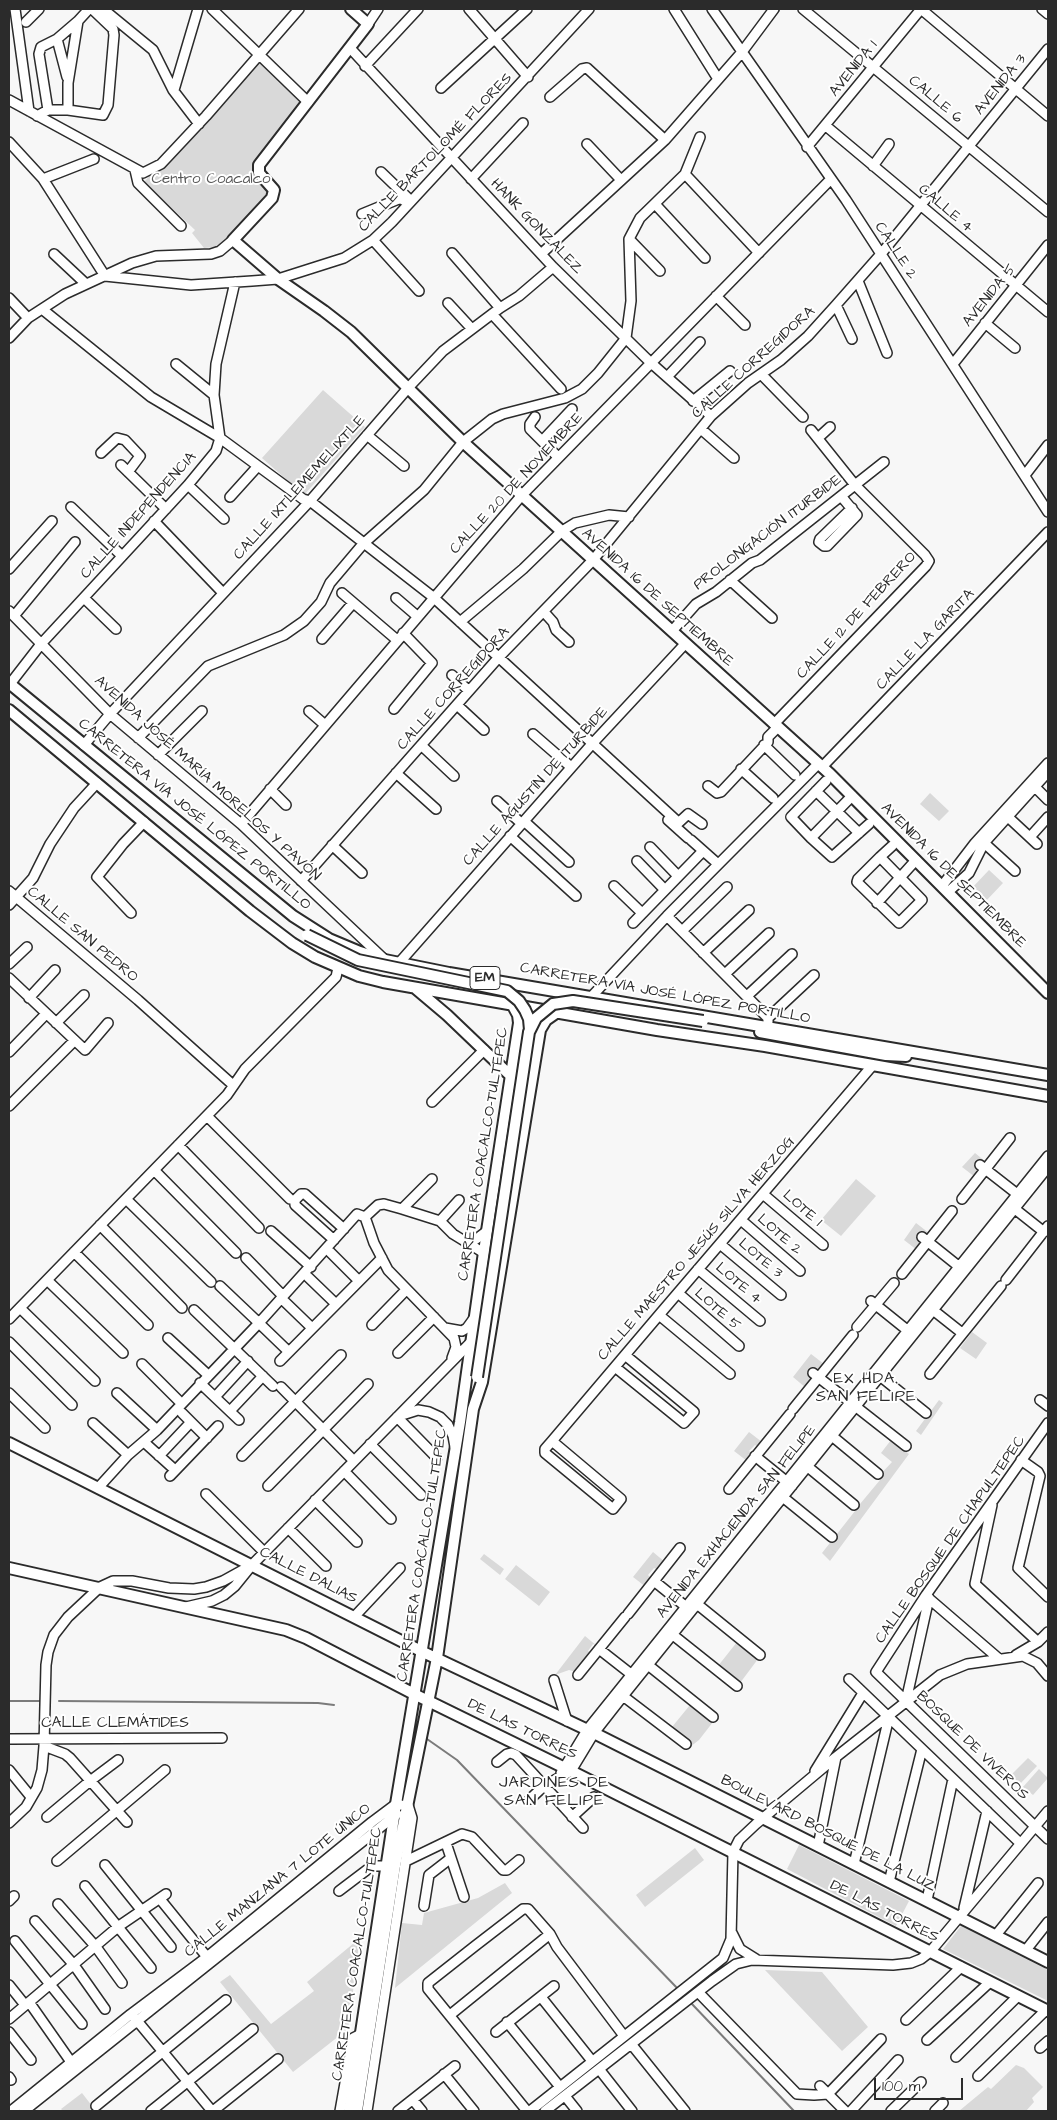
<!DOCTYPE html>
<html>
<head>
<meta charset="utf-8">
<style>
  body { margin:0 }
  #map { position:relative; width:1057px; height:2120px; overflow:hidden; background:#f7f7f7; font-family:"Architects Daughter",sans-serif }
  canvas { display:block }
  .frame { position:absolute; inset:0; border:10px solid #2b2b2b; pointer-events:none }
  .scale { position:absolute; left:874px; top:2078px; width:89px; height:22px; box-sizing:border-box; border:2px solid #2b2b2b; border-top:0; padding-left:6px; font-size:15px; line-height:18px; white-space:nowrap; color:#2b2b2b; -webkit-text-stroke:4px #fff; paint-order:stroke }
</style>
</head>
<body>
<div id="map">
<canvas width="1057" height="2120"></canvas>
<div class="frame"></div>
<div class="scale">100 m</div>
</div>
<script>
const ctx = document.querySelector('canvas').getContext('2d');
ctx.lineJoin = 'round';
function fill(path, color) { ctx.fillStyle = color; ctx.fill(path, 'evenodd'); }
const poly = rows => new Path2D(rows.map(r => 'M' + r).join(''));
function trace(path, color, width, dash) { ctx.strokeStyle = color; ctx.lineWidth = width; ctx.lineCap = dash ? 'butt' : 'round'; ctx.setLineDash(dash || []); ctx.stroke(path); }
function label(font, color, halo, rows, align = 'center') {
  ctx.font = font + ' "Architects Daughter",sans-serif'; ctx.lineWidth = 4; ctx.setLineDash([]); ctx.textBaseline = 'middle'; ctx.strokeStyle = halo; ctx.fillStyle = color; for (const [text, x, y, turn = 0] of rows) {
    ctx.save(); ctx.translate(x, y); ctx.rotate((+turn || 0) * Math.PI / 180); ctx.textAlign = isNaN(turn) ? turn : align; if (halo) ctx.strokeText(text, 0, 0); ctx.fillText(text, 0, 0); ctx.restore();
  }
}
const green = poly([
  [259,60,302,102,255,165,270,190,232,235,216,247,204,248,192,233,195,230,144,182],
  [323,390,365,427,304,495,262,458],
  [930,793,949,811,939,821,920,804],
  [989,870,1003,883,985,902,971,889],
  [975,1153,986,1162,983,1165,979,1163,975,1168,979,1172,975,1177,962,1167],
  [856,1179,876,1196,841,1236,821,1220],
  [916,1223,929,1233,917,1250,904,1240],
  [972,1332,987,1343,976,1359,960,1348],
  [811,1354,824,1364,806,1388,793,1377],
  [939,1400,943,1403,921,1435,916,1431],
  [749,1432,762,1442,758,1447,755,1445,749,1451,753,1454,747,1461,734,1451],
  [891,1440,909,1454,830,1561,822,1553,855,1511,853,1509,858,1502,860,1504,880,1480,877,1478,892,1462,881,1453],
  [653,1552,665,1562,660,1571,654,1568,648,1575,652,1579,646,1587,633,1577],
  [484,1554,504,1569,500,1575,480,1559],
  [516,1565,550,1592,539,1606,505,1579],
  [585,1636,597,1646,593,1644,588,1651,591,1653,576,1672,569,1670,555,1675],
  [737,1642,758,1659,740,1683,718,1666],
  [690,1705,713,1722,699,1740,686,1750,684,1749,690,1742,672,1727],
  [1028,1758,1037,1766,1020,1784,1011,1775],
  [1039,1769,1048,1778,1033,1795,1023,1787],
  [799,1845,909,1901,896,1926,787,1869],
  [695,1848,704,1860,645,1907,636,1895],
  [505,1883,512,1893,395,1988,402,1923,422,1925,424,1913,478,1898],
  [961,1926,1048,1970,1048,2001,943,1949],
  [360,1938,348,2029,293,2072,220,1982,230,1975,271,2024,314,1991,307,1982],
  [765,1970,822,1972,868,2027,842,2051],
  [1016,2065,1024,2068,1043,2087,1032,2098,1034,2102,1026,2111,959,2111,988,2087,991,2089],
  [82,2093,96,2111,63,2111,61,2109]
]);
const stream = poly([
  [9,1701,40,1701],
  [59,1701,318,1703,334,1705],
  [427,1739,457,1760,679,1990],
  [691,2003,794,2111]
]);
const minor = poly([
  [15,9,29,111],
  [103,9,153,50,173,90,199,124],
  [212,9,308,102],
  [469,9,528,77],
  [674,9,718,79],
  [712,9,846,200,1048,512],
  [803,9,1048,212],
  [921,9,1048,116],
  [1042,9,1048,14],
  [26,22,39,9],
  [368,24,378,9],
  [57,39,67,77],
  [350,48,553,267,650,362,711,416],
  [365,66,418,9],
  [441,88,527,9],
  [174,90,198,9],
  [550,97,582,69,587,68,665,140],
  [9,100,143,173,161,164,206,116,299,9],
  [48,110,39,54,41,47,57,39,78,21],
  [68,110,68,83,78,21,89,9],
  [37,116,48,110,68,110,103,115,108,105,114,35,113,29,92,9],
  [826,126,1048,312],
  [9,142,43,179,105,276],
  [587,144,621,180],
  [807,147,921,9],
  [873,166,889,144],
  [135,170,138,183,181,226],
  [381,172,410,200],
  [685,174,759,253],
  [43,179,94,159],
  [471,179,523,123],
  [655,204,705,258],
  [362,214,401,198,407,203],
  [629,239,660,271],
  [373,240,419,291],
  [452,253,500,308],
  [54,254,86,284],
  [541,254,665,140,742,52,774,9],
  [105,276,191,285,252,281,278,279,344,258,373,240,392,222,589,9],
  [858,281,887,353],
  [716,296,745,325],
  [9,298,28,318],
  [448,303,472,329],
  [836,305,852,339],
  [42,309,151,397,220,438,303,499,310,501,433,597,678,822],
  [492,314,561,389],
  [985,323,1015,348],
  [9,338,28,318,65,294,132,263,156,256,211,254,220,251,233,240],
  [176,364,214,395],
  [953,364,1048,245],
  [761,374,803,417],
  [667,377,700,342],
  [693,401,730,371],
  [535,417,530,424,530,429,558,457],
  [701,429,734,458],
  [367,435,404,466],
  [818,438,830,427],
  [542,441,572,409],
  [101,453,117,438,125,440,140,456,128,472],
  [121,465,166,509],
  [1025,475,1048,445],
  [188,485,224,519],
  [841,496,856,514,857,515,827,546,824,546,819,542,820,539,852,508],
  [230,497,258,466],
  [71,507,122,556],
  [154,521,223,593],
  [9,569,52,521],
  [730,580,772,618],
  [342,593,397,640],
  [84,598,116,629],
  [396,598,417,616],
  [9,611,110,714,241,824,384,959],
  [544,612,553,622,556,630,569,642],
  [14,616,75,542],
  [460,622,523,569,562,531,575,523,609,515,629,517],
  [672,631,696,604,716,592,752,563,760,560,884,462],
  [322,639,353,603],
  [452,675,469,691],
  [10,684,41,644,188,485,216,451,220,438,214,395,216,364,235,282],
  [457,705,484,730],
  [394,709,432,663,403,633],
  [309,711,325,725],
  [774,724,926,566,929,561,925,555,855,485,811,430],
  [533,734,571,767],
  [138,738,208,666,284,635,304,621,321,602,330,583,363,544,424,490,463,442,492,419,503,414,565,398,582,389,598,373,626,338,631,301,629,239,640,218,685,174,700,137],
  [84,745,110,714,310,501,408,388,443,351,500,308,519,296,553,267],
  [421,745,454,776],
  [764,745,795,775],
  [158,755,202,711],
  [822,767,1048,532],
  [741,769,773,798],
  [396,773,436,809],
  [826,781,791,817,811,838,832,857,869,824],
  [708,786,717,793,721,792,768,742,768,737,778,727],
  [1035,787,1048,800],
  [270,789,286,805],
  [816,791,859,833],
  [497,801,522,824],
  [1008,817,1037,844],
  [668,820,688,838],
  [524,821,569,862],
  [241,824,522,495,831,179],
  [675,826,688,814,702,824],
  [510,836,576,896],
  [1030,837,1048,817],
  [811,838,852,796],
  [691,840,718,864],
  [982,841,1015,871],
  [332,845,362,873],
  [650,847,678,876],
  [880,857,922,900,899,923,857,882,858,879,880,857,892,846],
  [637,861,665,890],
  [301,881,499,657,593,560,711,416,748,383,781,360,808,336,836,305,881,254,1048,49],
  [614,886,642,913],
  [942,886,975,843,1048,763],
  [9,891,138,1000,233,1085],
  [948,892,969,873,984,843,1048,772],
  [877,903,916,860],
  [9,905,33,878,50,844,74,808,97,783],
  [131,913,97,877,123,844,144,822],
  [667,916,768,1018],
  [633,923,703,851],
  [682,931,727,887],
  [703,953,749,910],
  [399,963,592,744,685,644],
  [9,964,27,947],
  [725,974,769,933],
  [9,978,85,1050,108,1023],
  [592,996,667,916,818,764],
  [747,996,792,954],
  [29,998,55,970],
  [768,1022,768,1018,814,975],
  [56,1023,84,995],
  [9,1052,45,1015],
  [432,1102,484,1050],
  [9,1106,74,1041],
  [207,1116,290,1199],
  [178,1145,259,1228],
  [980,1165,1021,1197],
  [154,1170,236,1253],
  [763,1194,823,1245],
  [126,1199,211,1282],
  [962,1199,1010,1138],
  [402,1209,432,1179],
  [1015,1209,1044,1232],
  [365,1217,374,1243,388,1270,454,1338,456,1347,452,1358],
  [365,1217,378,1205,384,1204,402,1209,440,1221,453,1234,484,1253],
  [741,1220,800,1271],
  [440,1221,459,1200],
  [100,1225,182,1308],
  [271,1231,311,1267],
  [922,1237,962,1269],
  [334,1240,295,1205,295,1200,301,1194,305,1194,344,1229],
  [471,1243,487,1231],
  [720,1244,781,1295],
  [74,1252,148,1325],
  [330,1252,359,1281],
  [246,1258,283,1296],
  [698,1269,760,1321],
  [902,1274,952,1211],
  [308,1277,336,1304],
  [47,1280,123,1353],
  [1006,1280,1048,1226],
  [220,1286,259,1323],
  [678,1293,739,1346],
  [283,1300,312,1328],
  [871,1301,912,1334],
  [20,1308,95,1381],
  [194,1310,273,1386],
  [933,1310,962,1333],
  [659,1315,730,1374],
  [9,1319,227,1095,245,1069,336,977,338,968],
  [372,1325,406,1290],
  [262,1326,289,1352],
  [857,1327,894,1283],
  [445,1328,462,1331,467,1328,475,1317],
  [168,1338,208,1375],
  [9,1342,72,1405],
  [398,1353,434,1317],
  [280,1361,382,1258],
  [142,1364,181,1403],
  [615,1367,684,1423,694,1412,625,1355],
  [813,1373,906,1446],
  [930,1374,1001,1286],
  [880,1376,926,1413],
  [200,1383,239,1420],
  [281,1387,354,1461],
  [9,1393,45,1428],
  [117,1393,157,1430],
  [215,1397,248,1361],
  [1040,1400,1048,1406],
  [793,1409,853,1335],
  [230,1411,263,1376],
  [182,1413,207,1438],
  [399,1416,418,1410,429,1412,440,1417,448,1425,453,1436,455,1447],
  [397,1417,437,1458],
  [93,1423,128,1455],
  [1048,1423,926,1595,876,1672,1048,1839],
  [832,1436,878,1474],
  [552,1441,621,1499,613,1509,545,1453,545,1449,552,1441,659,1315,872,1066],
  [144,1442,175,1470],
  [370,1444,421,1495],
  [159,1456,191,1422],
  [242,1456,341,1355],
  [755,1456,792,1486],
  [1021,1460,1038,1472,1040,1476,1018,1568,1048,1597],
  [808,1467,854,1505],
  [344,1471,391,1519],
  [170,1476,218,1426],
  [268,1486,368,1384],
  [98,1488,128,1455,157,1430,259,1323,357,1214,365,1217],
  [729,1489,790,1414],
  [206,1494,264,1552],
  [784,1498,832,1537],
  [315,1500,357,1542],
  [992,1505,975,1584,1038,1642],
  [288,1528,326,1566],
  [654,1581,690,1610],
  [926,1596,998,1658],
  [697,1604,760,1655],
  [186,1607,212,1601,224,1595,235,1586,252,1565,472,1341],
  [628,1614,680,1548],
  [354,1617,400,1568],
  [673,1635,737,1686],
  [599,1649,636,1678],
  [1016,1655,1038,1642,1048,1632],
  [648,1665,713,1717],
  [578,1675,625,1617],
  [849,1679,1020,1843],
  [554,1680,567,1721],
  [623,1696,686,1744],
  [906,1701,929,1598],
  [9,1739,222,1738],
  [44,1746,65,1754,70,1758,127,1822],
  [497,1762,507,1754,511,1753,516,1755,583,1828],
  [9,1770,31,1797],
  [815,1771,863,1693],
  [561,1773,587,1730,1048,1156],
  [530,1799,544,1786,571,1771,594,1733,623,1696,1048,1167],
  [47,1817,90,1781,118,1760],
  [572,1817,594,1797],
  [9,1823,26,1807,37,1788,42,1770,44,1746,46,1665,48,1652,54,1635,68,1617,100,1587,113,1581,132,1581,169,1588,194,1589,206,1587,223,1581,252,1565],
  [446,1843,464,1897],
  [818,1846,836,1757],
  [57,1861,165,1770],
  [406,1861,462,1834,472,1837,503,1870,507,1870,519,1860],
  [854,1864,889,1717],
  [105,1865,171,1947],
  [889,1882,922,1749],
  [85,1886,151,1968],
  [339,1891,372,1866,387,1866],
  [160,1899,207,1957],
  [927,1900,953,1779],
  [9,1901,14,1896],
  [58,1904,96,1947,122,1983],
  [424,1906,429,1875,451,1858],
  [964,1908,987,1811],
  [35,1921,74,1965,105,2009],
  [732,1933,740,1949,756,1959],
  [996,1935,1038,1883],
  [15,1941,82,2024],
  [1026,1950,1048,1922],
  [9,1985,25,2005],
  [698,1992,797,2094,814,2095,828,2094,881,2039],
  [541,1997,592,2061],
  [29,2002,71,2062],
  [450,2015,550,1934],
  [134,2017,212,2111],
  [9,2019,119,1926,166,1894],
  [906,2020,961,1967],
  [507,2022,560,2087],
  [9,2032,31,2060],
  [496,2032,554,1986],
  [927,2040,990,1982],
  [632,2045,685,2111],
  [1040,2048,1048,2041],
  [956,2057,1018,1996],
  [599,2069,632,2111],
  [444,2074,474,2111],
  [978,2076,1046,2010],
  [9,2077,11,2080],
  [820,2086,845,2111],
  [565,2096,577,2111],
  [413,2100,422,2111],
  [96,2106,226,2000],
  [11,2111,131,2014,207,1957,372,1822,396,1804,401,1805],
  [24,2111,397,1814],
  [151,2111,253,2029],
  [213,2111,278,2059],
  [340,2111,353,2038,361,2034],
  [367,2111,412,1818,408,1805],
  [398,2111,455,2066],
  [527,2111,428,1989,428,1983,475,1946,523,1909,528,1909,550,1934,557,1947,624,2036],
  [530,2111,723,1958,731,1939,733,1852,739,1840,756,1824,836,1757,940,1675,967,1664,1023,1656,1037,1663,1048,1676],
  [545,2111,712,1981,736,1964,752,1960,893,1965,911,1963,921,1959,930,1952,1048,1811],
  [851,2111,898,2060],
  [891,2111,921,2082],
  [935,2111,943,2103]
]);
const major = poly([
  [351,9,368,24,259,165,259,173,274,190,272,198,233,240,278,279,324,311,351,332,463,442,830,774,1048,993],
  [9,683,293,916,329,939,360,952,385,960,449,973,1048,1075],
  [9,710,250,911,292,943,315,957,359,976,383,982,657,1030,765,1046,1048,1096],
  [415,988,447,1015,515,1080],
  [760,1032,886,1055,906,1056],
  [9,1443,423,1652,594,1733,1048,1962],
  [9,1568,286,1630,306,1638,416,1695,571,1771,1048,2011],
  [349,2111,396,1804,460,1422,487,1231,519,1023,518,1015,512,1004],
  [357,2111,395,1866,437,1658,473,1409,482,1382,540,1030,546,1020,556,1013]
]);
const majorBridge = poly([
  [307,935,358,960,507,991,519,1001,525,1010,529,1019,530,1030],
  [477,1377,529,1032,536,1018,553,1004,573,1001,703,1021]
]);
const shields = [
  [485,978,30]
];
const shieldNames = [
  ["EM",485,978]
];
const streetNames = [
  ["AVENIDA 1",854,69,-51],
  ["AVENIDA 3",1001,85,-51],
  ["CALLE 6",935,100,40],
  ["CALLE BARTOLOMÉ FLORES",436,153,-46],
  ["CALLE 4",945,209,40],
  ["HANK GONZALEZ",536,227,46],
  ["CALLE 2",895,251,57],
  ["AVENIDA 5",990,296,-51],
  ["CALLE CORREGIDORA",754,363,-42],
  ["CALLE 20 DE NOVIEMBRE",517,484,-47],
  ["CALLE IXTLEMEMELIXTLE",300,488,-48],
  ["CALLE INDEPENDENCIA",139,516,-48],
  ["PROLONGACIÓN ITURBIDE",768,533,-37],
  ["AVENIDA 16 DE SEPTIEMBRE",657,598,42],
  ["CALLE 12 DE FEBRERO",857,616,-47],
  ["CALLE LA GARITA",926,640,-46],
  ["CALLE CORREGIDORA",454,689,-48],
  ["AVENIDA JOSÉ MARÍA MORELOS Y PAVÓN",207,779,42],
  ["CALLE AGUSTÍN DE ITURBIDE",536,787,-48],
  ["CARRETERA VÍA JOSÉ LÓPEZ PORTILLO",194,815,39],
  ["AVENIDA 16 DE SEPTIEMBRE",953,876,45],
  ["CALLE SAN PEDRO",82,935,40],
  ["CARRETERA VÍA JOSÉ LÓPEZ PORTILLO",665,994,10],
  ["CARRETERA COACALCO-TULTEPEC",484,1154,-81],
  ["LOTE 1",802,1209,41],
  ["LOTE 2",779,1235,41],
  ["CALLE MAESTRO JESÚS SILVA HERZOG",697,1249,-49],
  ["LOTE 3",760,1259,40],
  ["LOTE 4",738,1284,40],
  ["LOTE 5",717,1310,41],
  ["AVENIDA EXHACIENDA SAN FELIPE",737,1522,-51],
  ["CALLE BOSQUE DE CHAPULTEPEC",951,1540,-55],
  ["CARRETERA COACALCO-TULTEPEC",423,1555,-81],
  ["CALLE DALIAS",308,1576,27],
  ["CALLE CLEMÁTIDES",115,1724],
  ["DE LAS TORRES",522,1730,26],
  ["BOSQUE DE VIVEROS",972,1746,44],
  ["BOULEVARD BOSQUE DE LA LUZ",828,1834,27],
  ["CALLE MANZANA 7 LOTE ÚNICO",278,1881,-39],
  ["DE LAS TORRES",884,1912,27],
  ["CARRETERA COACALCO-TULTEPEC",358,1954,-81]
];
const parkNames = [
  ["Centro Coacalco",211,180]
];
const neighbourhoodNames = [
  ["EX HDA.",866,1380],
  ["SAN FELIPE",866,1398],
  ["JARDINES DE",554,1784],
  ["SAN FELIPE",554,1802]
];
fill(green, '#d9d9d9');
trace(stream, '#7b7b7b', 2);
trace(minor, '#2b2b2b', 12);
trace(major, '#2b2b2b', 14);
trace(minor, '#fff', 9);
trace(major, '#fff', 10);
trace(majorBridge, '#2b2b2b', 14, []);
trace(majorBridge, '#fff', 10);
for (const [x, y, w] of shields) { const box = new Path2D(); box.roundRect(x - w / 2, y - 11.5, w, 23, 4); ctx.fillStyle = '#fff'; ctx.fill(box); trace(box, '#2b2b2b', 1); }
label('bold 14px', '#2b2b2b', null, shieldNames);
label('15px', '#2b2b2b', '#fff', streetNames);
label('15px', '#565656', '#fff', parkNames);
ctx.letterSpacing = '1px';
label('16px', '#2b2b2b', '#fff', neighbourhoodNames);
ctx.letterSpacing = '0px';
</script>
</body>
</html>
